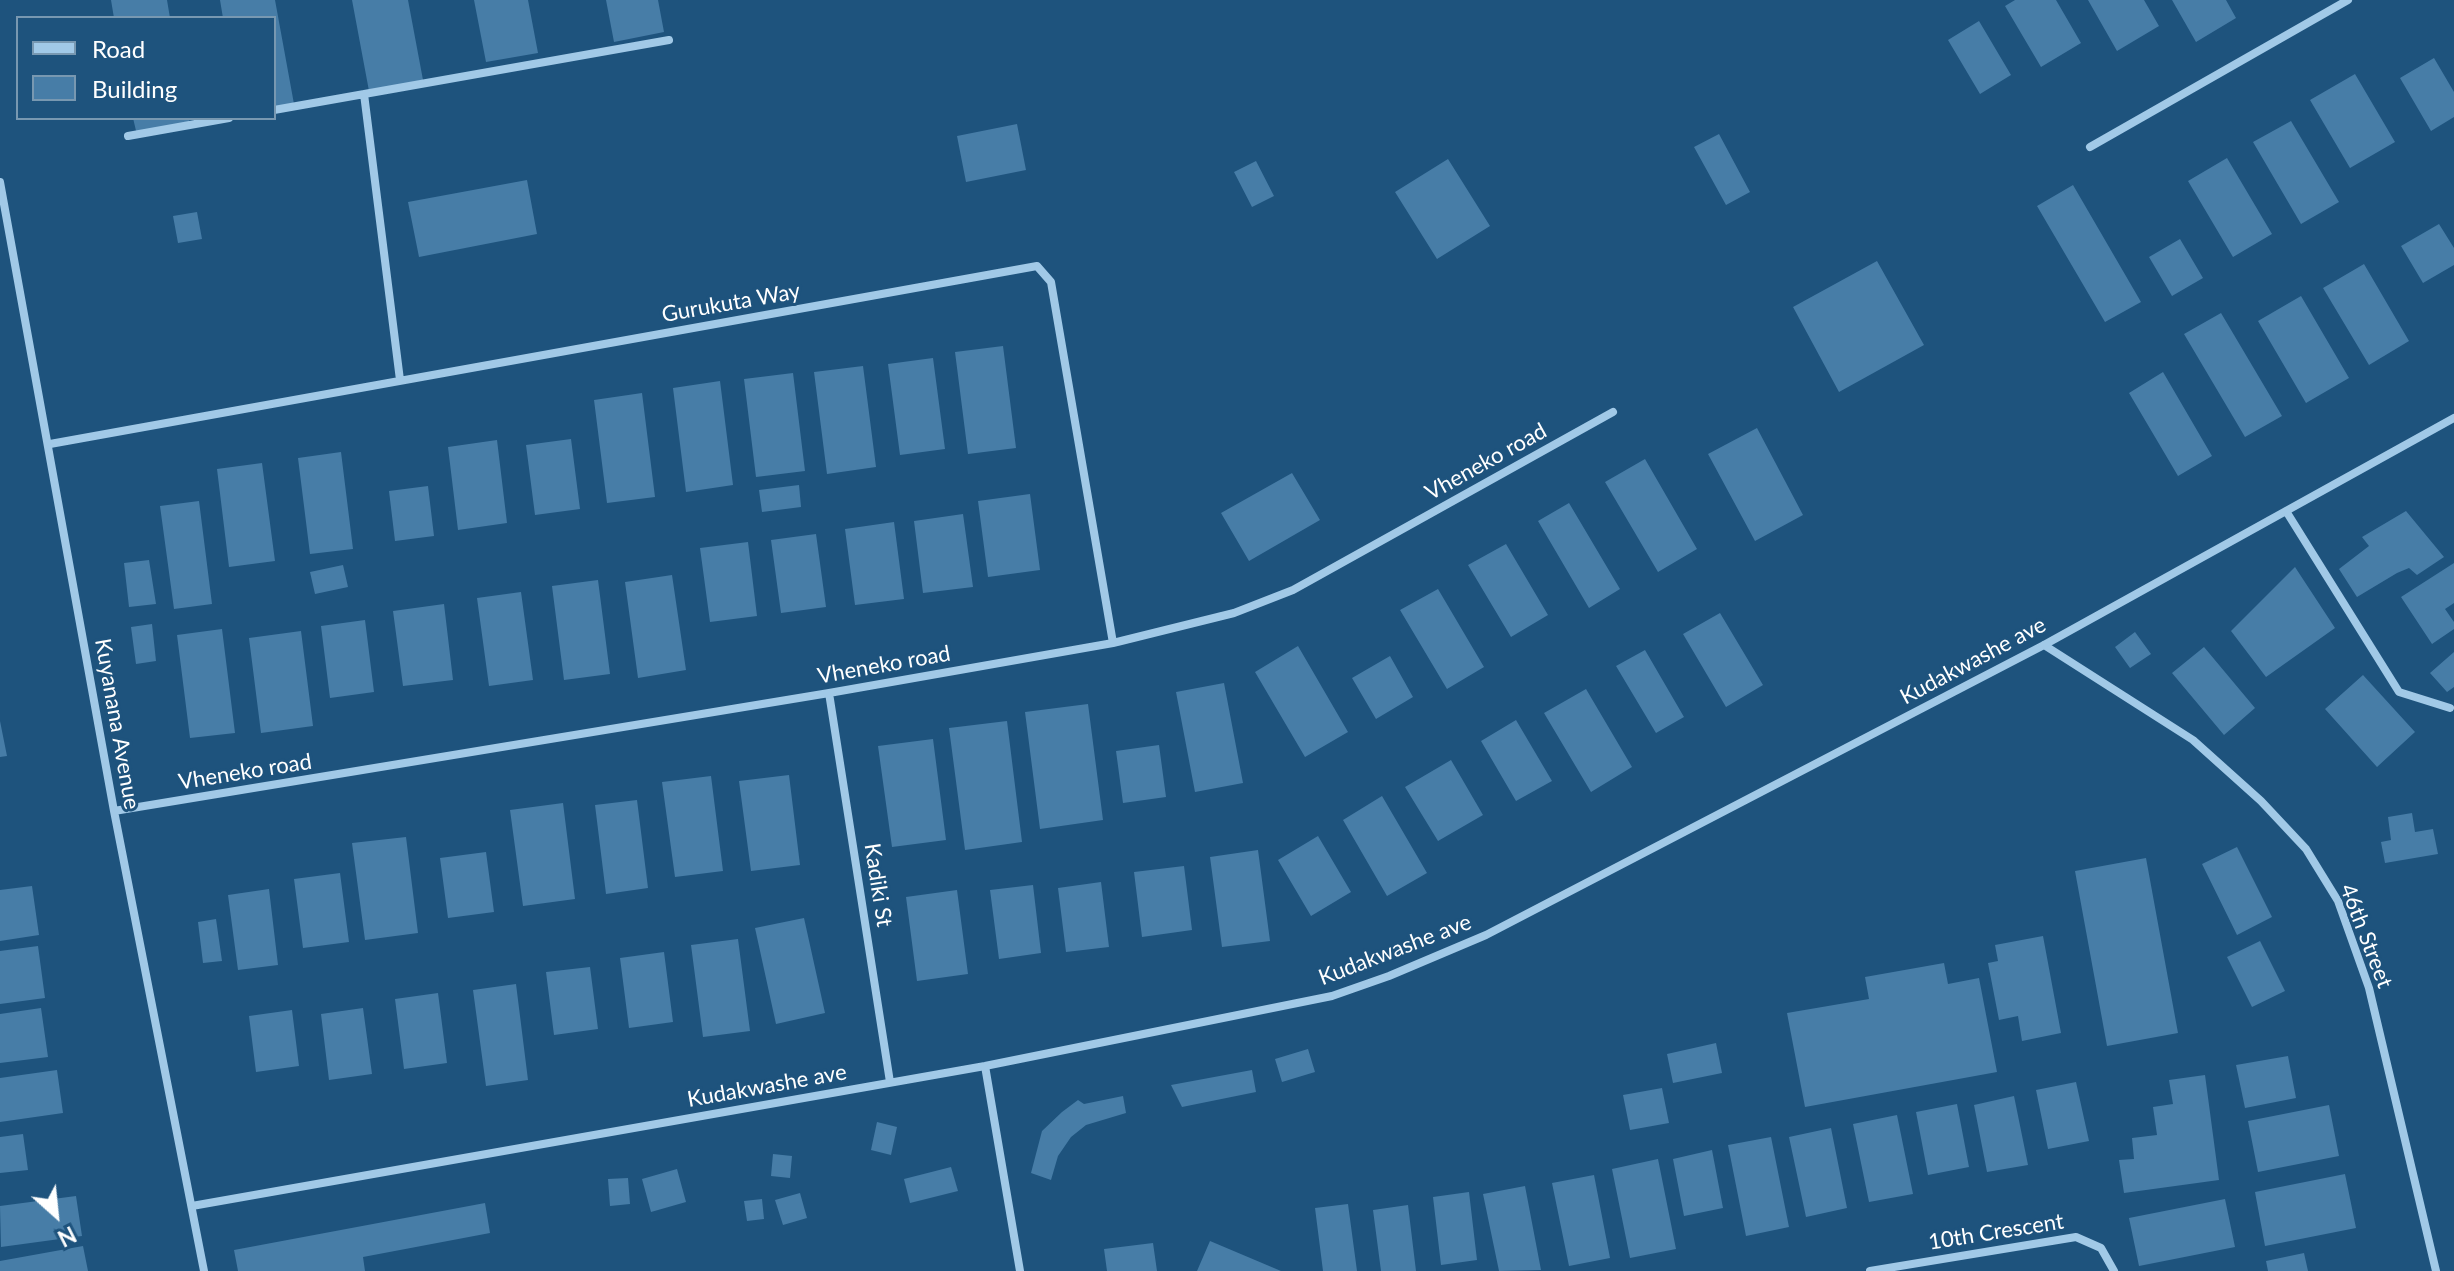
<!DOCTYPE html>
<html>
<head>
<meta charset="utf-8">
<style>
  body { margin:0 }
  #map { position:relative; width:2454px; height:1271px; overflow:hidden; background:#1e537d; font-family:Lato,sans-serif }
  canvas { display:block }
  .legend { position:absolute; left:16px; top:16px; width:260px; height:104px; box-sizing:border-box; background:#1e537d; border:2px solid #7898b1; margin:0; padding:10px 14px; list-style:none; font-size:24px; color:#fff }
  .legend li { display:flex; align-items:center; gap:16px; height:40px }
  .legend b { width:40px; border:2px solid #7898b1 }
  .north { position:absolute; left:16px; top:1175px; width:80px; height:80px; -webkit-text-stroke:6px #1e537d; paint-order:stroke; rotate:153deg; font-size:22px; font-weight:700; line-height:32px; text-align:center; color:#fff }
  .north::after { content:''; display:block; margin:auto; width:28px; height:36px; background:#fff; clip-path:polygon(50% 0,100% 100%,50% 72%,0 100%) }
</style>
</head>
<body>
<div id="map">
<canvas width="2454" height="1271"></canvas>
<ul class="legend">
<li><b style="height:10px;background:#a1c9e7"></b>Road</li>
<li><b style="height:22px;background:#477da7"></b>Building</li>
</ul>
<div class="north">N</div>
</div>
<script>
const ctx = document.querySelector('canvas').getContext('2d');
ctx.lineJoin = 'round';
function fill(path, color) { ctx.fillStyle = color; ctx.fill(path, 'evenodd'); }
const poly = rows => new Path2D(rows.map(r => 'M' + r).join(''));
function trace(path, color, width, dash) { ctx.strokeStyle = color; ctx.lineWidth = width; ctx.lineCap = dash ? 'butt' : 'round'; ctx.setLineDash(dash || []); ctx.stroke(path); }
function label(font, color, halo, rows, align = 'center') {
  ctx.font = font + ' Lato,sans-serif'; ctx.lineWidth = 6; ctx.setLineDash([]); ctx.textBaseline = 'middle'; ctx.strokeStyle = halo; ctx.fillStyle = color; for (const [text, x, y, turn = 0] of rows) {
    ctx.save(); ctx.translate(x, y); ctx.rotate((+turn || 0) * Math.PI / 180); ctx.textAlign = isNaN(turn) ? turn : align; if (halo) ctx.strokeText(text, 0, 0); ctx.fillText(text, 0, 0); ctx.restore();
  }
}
const building = poly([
  [111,0,167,0,170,18,114,18],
  [220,0,275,0,294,104,274,108,274,18,223,18],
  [352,0,408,0,423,80,369,91],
  [474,0,528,0,538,53,486,62],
  [606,0,658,0,664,32,614,42],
  [2015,0,2056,0,2081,43,2041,67,2005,6],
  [2088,0,2144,0,2159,26,2117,51],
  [2172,0,2226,0,2236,18,2196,42],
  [1979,21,2011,75,1980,94,1948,40],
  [2434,58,2454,92,2454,117,2431,131,2400,78],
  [2355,74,2395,142,2350,168,2310,100],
  [133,118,189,118,190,125,137,135],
  [2291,121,2339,202,2301,224,2253,142],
  [1017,124,1026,170,966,182,957,136],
  [1719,134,1750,192,1726,205,1694,147],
  [2227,158,2272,234,2233,257,2188,181],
  [1448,159,1490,226,1437,259,1395,192],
  [1256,161,1274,196,1252,207,1234,172],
  [527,180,537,234,419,257,408,202],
  [2073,185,2141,302,2105,322,2037,206],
  [197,212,202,239,178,243,173,216],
  [2439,224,2454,248,2454,265,2423,283,2401,246],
  [2180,239,2203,278,2172,296,2149,257],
  [1877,261,1924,345,1839,392,1793,307],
  [2364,264,2409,341,2369,365,2323,288],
  [2301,296,2349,378,2306,403,2258,321],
  [2221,313,2282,416,2245,437,2184,334],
  [1003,346,1016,448,968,454,955,352],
  [933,358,945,449,900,455,888,364],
  [863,366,876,467,827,474,814,372],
  [2163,372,2212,456,2178,476,2129,393],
  [793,373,805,471,756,477,744,379],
  [720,381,733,485,686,492,673,388],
  [642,393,655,497,607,503,594,400],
  [1757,428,1803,515,1755,541,1708,454],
  [571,439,580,509,535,515,526,445],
  [497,440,507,523,458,530,448,447],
  [341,452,353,549,310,554,298,458],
  [1645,459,1697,549,1658,572,1605,482],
  [262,463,275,561,229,567,217,469],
  [1292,473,1320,520,1249,561,1221,513],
  [799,485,801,507,762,512,759,490],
  [428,486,434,536,395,541,389,491],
  [1030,494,1040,570,988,577,978,501],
  [199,501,212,604,174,609,160,506],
  [1569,503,1620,589,1589,608,1538,521],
  [2406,511,2444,557,2417,575,2409,568,2397,573,2357,597,2339,569,2369,546,2362,537],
  [963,514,973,587,923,593,914,521],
  [894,522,904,599,855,605,845,529],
  [816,534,826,607,781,613,771,540],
  [748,542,757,616,710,622,700,548],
  [1506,544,1548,615,1511,637,1468,565],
  [149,560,156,604,129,607,124,563],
  [2454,563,2454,603,2445,609,2454,622,2454,629,2432,644,2401,597],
  [343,565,348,587,315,594,310,572],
  [2295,567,2335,628,2266,677,2231,631],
  [672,575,686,670,638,678,625,582],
  [598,580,610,674,564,680,552,586],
  [1438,589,1484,667,1447,689,1400,610],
  [521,592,533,680,489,686,477,598],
  [444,604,453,680,403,686,393,611],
  [1720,613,1763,685,1726,707,1683,634],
  [365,620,374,692,330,698,321,626],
  [152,624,156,661,136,664,131,627],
  [222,629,235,733,190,738,177,635],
  [301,631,313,726,261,733,249,638],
  [2135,632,2151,654,2130,668,2115,647],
  [1298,646,1348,732,1305,757,1255,672],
  [2204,647,2255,708,2224,735,2172,673],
  [1645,650,1684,717,1656,733,1616,666],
  [2454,652,2454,687,2447,692,2430,673],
  [1390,656,1413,697,1376,719,1352,678],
  [2363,675,2415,732,2377,767,2325,709],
  [1224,683,1243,783,1195,792,1176,692],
  [1586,689,1632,767,1591,792,1544,713],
  [1088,704,1103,820,1040,829,1025,712],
  [1516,720,1552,781,1516,801,1481,741],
  [0,721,7,756,0,757],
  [1007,721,1022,842,965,850,949,728],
  [933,739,946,840,892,847,878,746],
  [1159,745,1166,797,1123,803,1116,751],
  [1451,760,1483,815,1438,841,1405,787],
  [789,775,800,865,751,871,739,781],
  [711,776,723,871,675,877,662,782],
  [1382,796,1427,873,1387,896,1343,820],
  [637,800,648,888,606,894,595,805],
  [563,803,575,899,523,906,510,810],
  [2412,813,2415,832,2433,829,2438,854,2385,863,2381,842,2391,840,2388,817],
  [1318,836,1351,892,1311,916,1278,860],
  [406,837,418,933,365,940,352,843],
  [2237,847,2272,917,2237,935,2202,864],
  [1258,850,1270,941,1222,947,1210,857],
  [486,852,494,912,448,918,440,858],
  [2146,858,2178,1033,2107,1046,2075,871],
  [1184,866,1192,930,1142,937,1134,872],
  [340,873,349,942,303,948,294,879],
  [1101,882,1109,947,1066,952,1058,888],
  [1033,885,1041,953,999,959,990,890],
  [32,886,39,935,0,941,0,890],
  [269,889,278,965,238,970,228,895],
  [957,890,968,974,917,981,906,897],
  [804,918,825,1013,776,1024,755,928],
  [216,919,222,961,203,963,198,922],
  [2043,936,2061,1033,2022,1041,2018,1016,1999,1020,1988,963,1998,961,1995,945],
  [738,939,750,1031,703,1037,691,945],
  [2260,941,2285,991,2252,1007,2227,957],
  [38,946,45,998,0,1004,0,951],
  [664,952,673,1022,629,1028,620,958],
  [1944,963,1948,984,1979,978,1997,1072,1805,1107,1787,1013,1869,999,1865,977],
  [590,967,598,1029,554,1035,546,972],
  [516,984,528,1080,486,1086,473,990],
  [438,993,447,1063,404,1069,395,999],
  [41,1008,48,1057,0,1063,0,1014],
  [363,1008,372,1074,329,1080,321,1014],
  [292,1010,299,1066,256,1072,249,1016],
  [1716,1043,1722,1073,1673,1083,1667,1054],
  [1308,1049,1315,1072,1282,1082,1275,1059],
  [2288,1056,2296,1098,2245,1108,2236,1065],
  [57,1070,63,1113,0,1122,0,1078],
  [1252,1070,1256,1092,1182,1107,1171,1085],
  [2205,1075,2219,1180,2124,1193,2119,1160,2134,1159,2132,1138,2157,1135,2153,1107,2173,1104,2169,1080],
  [2076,1082,2089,1141,2048,1149,2036,1090],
  [1662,1088,1669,1123,1630,1130,1623,1095],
  [1123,1096,1126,1113,1086,1125,1071,1137,1058,1156,1051,1180,1031,1173,1042,1131,1062,1112,1078,1100,1084,1104],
  [2014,1096,2028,1165,1987,1172,1974,1105],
  [1957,1104,1969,1167,1928,1175,1916,1112],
  [2329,1105,2339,1156,2258,1172,2248,1121],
  [1897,1115,1913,1194,1869,1202,1853,1124],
  [877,1122,897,1127,891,1155,871,1150],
  [1831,1128,1847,1208,1806,1217,1789,1137],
  [23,1134,28,1170,0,1173,0,1137],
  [1771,1137,1789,1227,1746,1236,1728,1145],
  [1712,1150,1723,1208,1684,1216,1673,1159],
  [773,1154,792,1156,790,1178,771,1176],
  [1658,1159,1676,1249,1630,1258,1612,1169],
  [951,1167,958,1191,910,1203,904,1179],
  [677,1169,686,1202,651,1212,642,1179],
  [2345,1174,2356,1228,2265,1246,2255,1192],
  [1594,1175,1610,1258,1569,1266,1552,1183],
  [628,1178,630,1204,610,1206,608,1179],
  [1525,1186,1541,1270,1499,1271,1483,1194],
  [1469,1192,1477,1260,1441,1265,1433,1197],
  [800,1193,807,1218,783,1225,775,1200],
  [76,1196,82,1236,1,1247,0,1206],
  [762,1199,764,1219,747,1221,744,1201],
  [2225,1199,2235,1247,2139,1266,2129,1218],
  [485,1203,490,1233,363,1257,365,1271,238,1271,234,1250],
  [1348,1204,1357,1271,1323,1271,1315,1208],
  [1408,1205,1416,1271,1381,1271,1373,1210],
  [1210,1241,1281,1271,1197,1271],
  [1153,1243,1157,1271,1107,1271,1104,1249],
  [83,1246,88,1271,0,1271,0,1261],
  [2304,1253,2308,1271,2268,1271,2266,1261]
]);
const street = poly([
  [364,94,400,380],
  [274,110,669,40],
  [128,136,229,118],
  [2090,147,2348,0],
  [0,182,114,811,204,1271],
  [50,444,1037,266,1051,282,1113,643],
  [2286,511,2399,692,2450,708],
  [2044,645,2193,740,2261,801,2306,849,2338,901,2369,988,2436,1271],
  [829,693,890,1082],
  [114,811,829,693,1113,643,1234,613,1293,590,1613,412],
  [985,1066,1020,1271],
  [192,1206,985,1066,1332,996,1389,976,1486,935,2044,645,2454,418],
  [1870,1271,2076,1237,2101,1248,2114,1271]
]);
const streetNames = [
  ["Gurukuta Way",731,303,-10],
  ["Vheneko road",1486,462,-29],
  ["Kudakwashe ave",1973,661,-28],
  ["Vheneko road",884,665,-10],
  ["Kuyanana Avenue",117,724,80],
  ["Vheneko road",245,772,-9],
  ["Kadiki St",878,885,81],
  ["46th Street",2366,936,69],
  ["Kudakwashe ave",1395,950,-21],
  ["Kudakwashe ave",767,1086,-10],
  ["10th Crescent",1996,1232,-9]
];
fill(building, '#477da7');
trace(street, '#a1c9e7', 8);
label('22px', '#fff', '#1e537d', streetNames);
</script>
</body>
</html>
